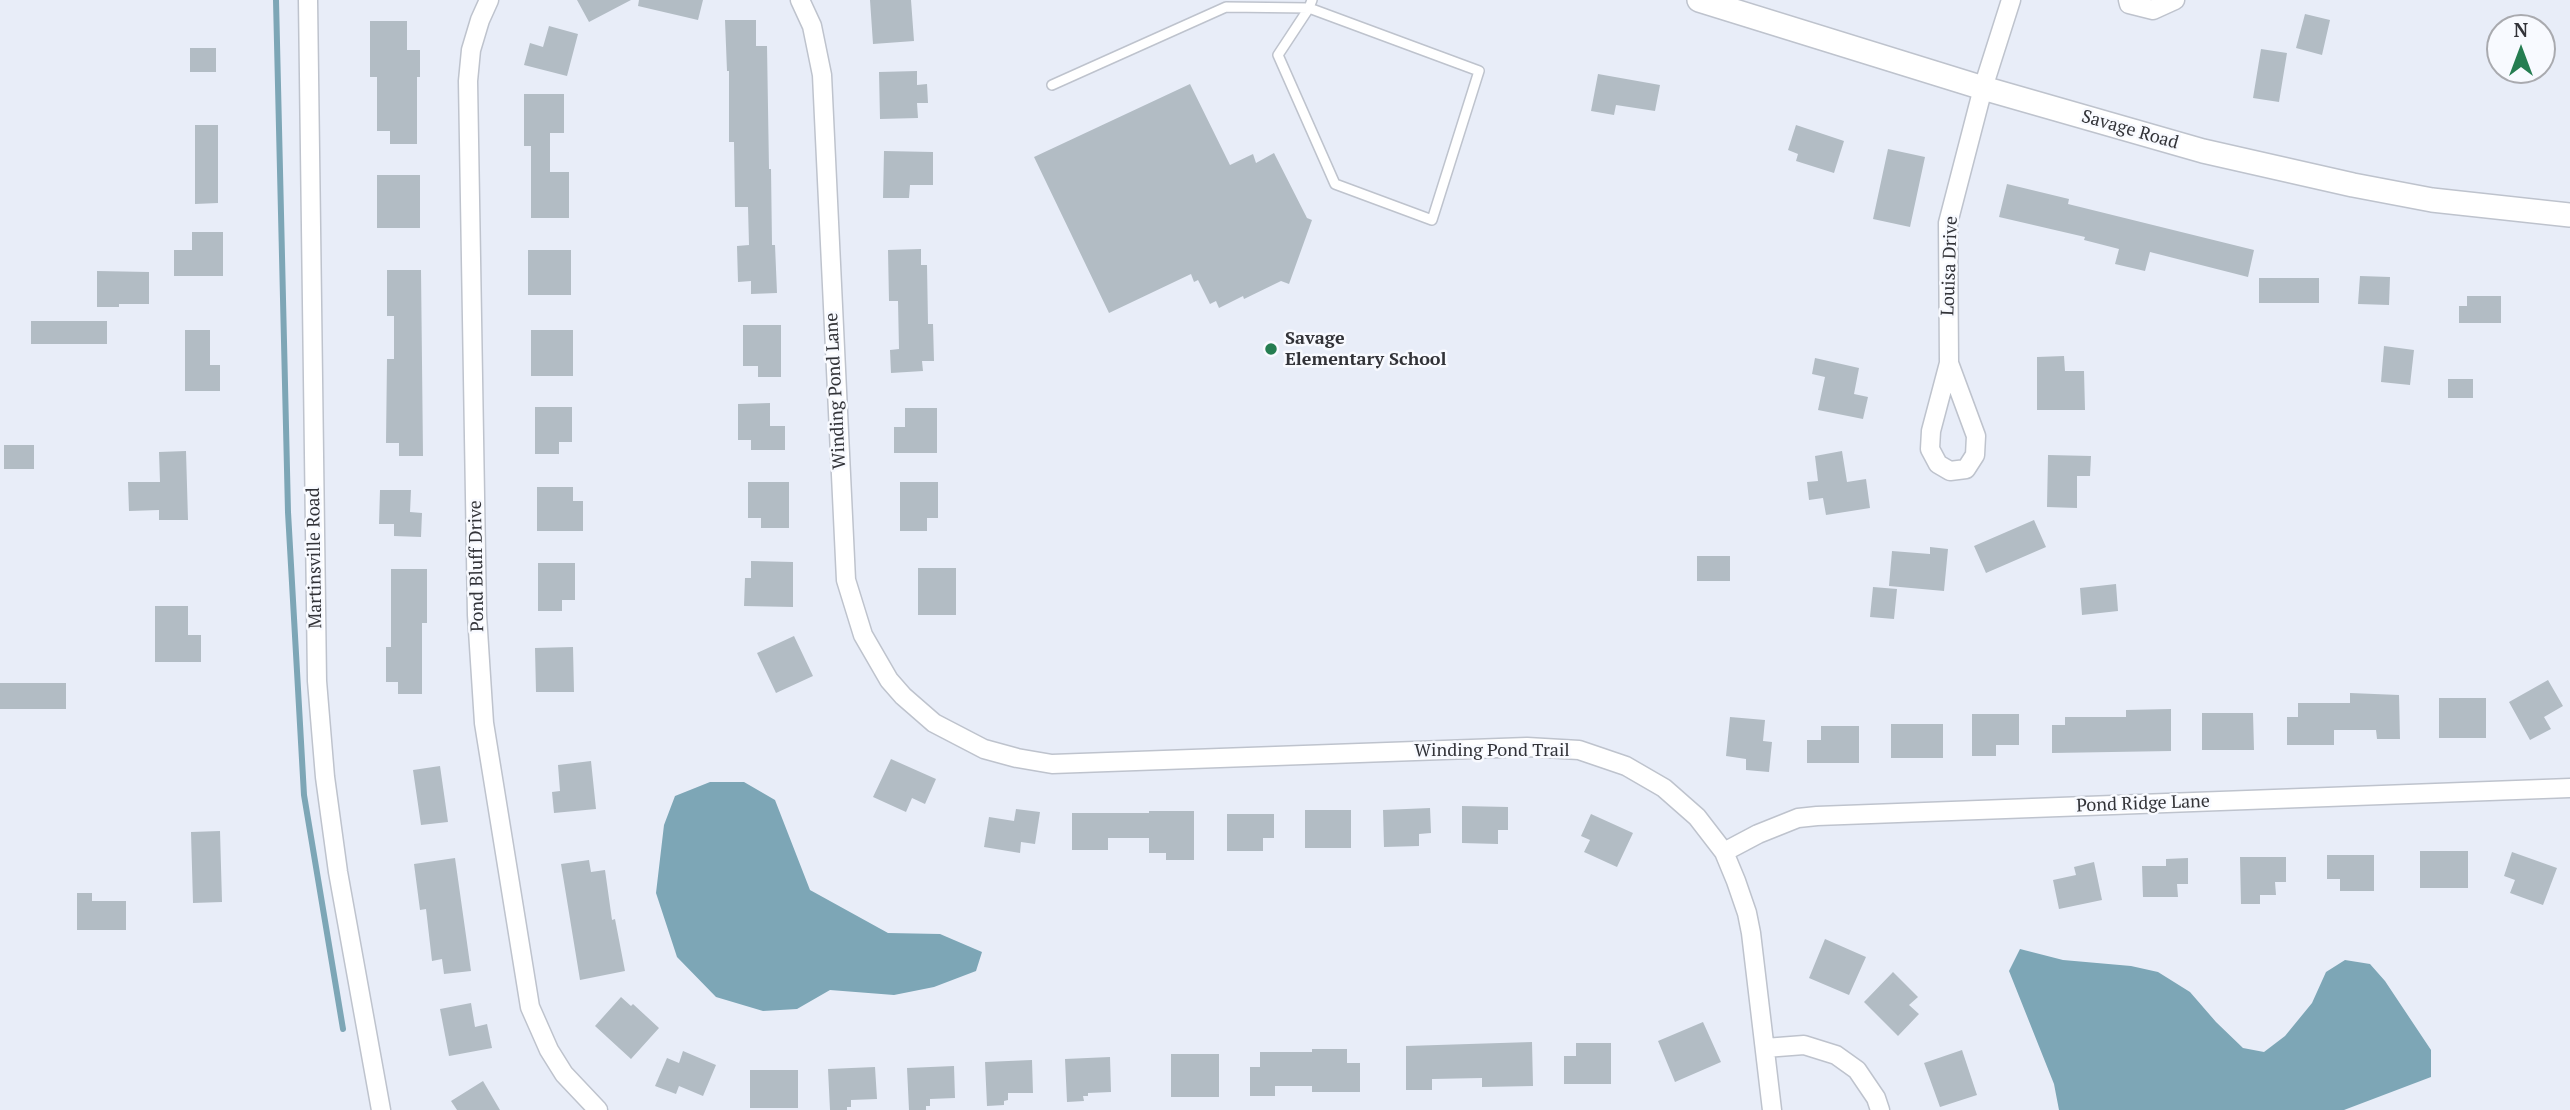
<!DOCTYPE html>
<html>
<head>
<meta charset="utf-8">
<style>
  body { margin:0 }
  #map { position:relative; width:2570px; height:1110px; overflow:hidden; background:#e8edf8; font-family:"PT Serif",serif }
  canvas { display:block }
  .north { position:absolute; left:2486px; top:14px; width:70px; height:70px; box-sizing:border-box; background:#f8faff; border:2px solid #a9aaaf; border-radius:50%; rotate:0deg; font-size:19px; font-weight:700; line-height:28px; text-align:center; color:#323338 }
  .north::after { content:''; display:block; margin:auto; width:24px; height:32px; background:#257d51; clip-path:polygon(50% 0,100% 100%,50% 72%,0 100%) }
</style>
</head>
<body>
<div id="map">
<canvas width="2570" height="1110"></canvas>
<div class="north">N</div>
</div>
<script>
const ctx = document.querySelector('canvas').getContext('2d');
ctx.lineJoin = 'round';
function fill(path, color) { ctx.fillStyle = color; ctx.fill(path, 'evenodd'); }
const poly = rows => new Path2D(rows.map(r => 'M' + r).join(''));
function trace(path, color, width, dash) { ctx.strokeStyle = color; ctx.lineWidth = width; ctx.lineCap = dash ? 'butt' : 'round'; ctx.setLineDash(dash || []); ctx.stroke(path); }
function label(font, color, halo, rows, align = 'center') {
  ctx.font = font + ' "PT Serif",serif'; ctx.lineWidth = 5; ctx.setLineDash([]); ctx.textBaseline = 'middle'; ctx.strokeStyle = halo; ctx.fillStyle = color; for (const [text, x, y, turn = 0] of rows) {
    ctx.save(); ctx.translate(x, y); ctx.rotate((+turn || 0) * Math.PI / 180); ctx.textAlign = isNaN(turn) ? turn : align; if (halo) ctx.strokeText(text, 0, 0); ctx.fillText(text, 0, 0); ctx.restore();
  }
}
const water = poly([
  [710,782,744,782,775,800,810,890,888,933,940,934,982,952,976,971,934,987,894,995,830,990,797,1009,763,1011,716,997,677,957,656,893,664,825,675,796],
  [2020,949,2063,960,2131,966,2158,972,2190,992,2216,1022,2243,1048,2264,1052,2285,1036,2312,1003,2326,972,2345,960,2370,964,2385,981,2431,1050,2431,1077,2344,1110,2059,1110,2054,1084,2009,971]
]);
const stream = poly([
  [276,0,288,512,304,795,343,1029]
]);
const building = poly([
  [577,0,631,0,589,22],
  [639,0,703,0,698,20,638,6],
  [870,0,911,0,914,41,873,44],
  [2305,14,2330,20,2322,55,2296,48],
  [725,20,756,20,756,46,767,46,769,169,771,169,772,245,775,245,777,293,751,294,751,281,738,282,737,246,749,245,748,207,735,207,734,142,729,142,729,71,727,71],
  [370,21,407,21,407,50,420,50,420,77,417,77,417,144,390,144,390,131,377,131,377,77,370,77],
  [549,26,578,34,567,76,524,65,530,43,543,47],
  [190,48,216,48,216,72,190,72],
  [2261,49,2287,53,2279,102,2253,98],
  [917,71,917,85,927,84,928,103,917,103,918,118,880,119,879,72],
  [1598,74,1660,85,1655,111,1616,105,1614,115,1591,111],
  [1190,84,1230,165,1253,154,1256,163,1274,153,1307,218,1312,220,1289,284,1281,281,1244,299,1243,296,1219,308,1216,301,1210,304,1198,280,1194,282,1191,274,1109,313,1034,157],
  [524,94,564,94,564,133,550,133,550,172,569,172,569,218,531,218,531,146,524,146],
  [195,125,218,125,218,203,195,204],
  [1796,125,1844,141,1834,173,1796,161,1798,154,1788,150],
  [1888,149,1925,157,1910,227,1873,219],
  [884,151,933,152,933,185,910,185,909,198,883,198],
  [377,175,420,175,420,228,377,228],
  [2007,184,2069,199,2068,204,2254,250,2248,277,2150,252,2145,271,2115,264,2119,249,2084,240,2085,237,1999,217],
  [192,232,223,232,223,276,174,276,174,250,192,250],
  [921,249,921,265,927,265,928,324,933,324,934,361,922,361,923,371,891,373,890,350,899,349,898,301,889,301,888,250],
  [528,250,571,250,571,295,528,295],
  [387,270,421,270,423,456,399,456,399,443,386,443,387,359,394,359,394,316,387,316],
  [97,271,149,272,149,304,119,304,119,307,97,307],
  [2360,276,2390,277,2389,305,2358,304],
  [2259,278,2319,278,2319,303,2259,303],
  [2467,296,2501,296,2501,323,2459,323,2459,306,2467,306],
  [31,321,107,321,107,344,31,344],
  [743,325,781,325,781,377,758,377,758,366,743,366],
  [185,330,210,330,210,365,220,365,220,391,185,391],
  [531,330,573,330,573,376,531,376],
  [2384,346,2414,350,2410,385,2381,382],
  [2064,356,2065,371,2084,371,2085,410,2037,410,2037,357],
  [1815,358,1859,368,1854,394,1868,397,1863,419,1818,410,1825,377,1812,374],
  [2448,379,2473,379,2473,398,2448,398],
  [770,403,770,426,785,426,785,450,751,450,751,440,738,440,738,404],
  [535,407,572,407,572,442,559,442,559,454,535,454],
  [905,408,937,408,937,453,894,453,894,427,905,427],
  [4,445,34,445,34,469,4,469],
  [186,451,188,520,159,520,159,510,129,511,128,482,160,482,159,452],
  [1842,451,1847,482,1866,479,1870,508,1826,515,1823,498,1809,500,1807,482,1818,481,1815,456],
  [2048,455,2091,456,2090,476,2077,476,2077,508,2047,507],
  [748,482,789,482,789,528,761,528,761,518,748,518],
  [900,482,938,482,938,518,927,518,927,531,900,531],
  [537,487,573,487,573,501,583,501,583,531,537,531],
  [380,490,411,490,410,512,422,513,421,537,394,536,394,524,379,524],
  [2034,520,2046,547,1986,573,1974,546],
  [1930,547,1948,549,1944,591,1889,586,1892,551,1930,554],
  [1697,556,1730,556,1730,581,1697,581],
  [751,561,793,562,793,607,744,606,745,578,751,578],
  [538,563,575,563,575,600,562,600,562,611,538,611],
  [918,568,956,568,956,615,918,615],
  [391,569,427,569,427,623,422,623,422,694,398,694,398,682,386,682,386,647,391,647],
  [2116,584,2118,611,2082,615,2080,588],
  [1873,587,1897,589,1894,619,1870,617],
  [155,606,188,606,188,635,201,635,201,662,155,662],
  [794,636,813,676,776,693,757,653],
  [573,647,574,692,536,692,535,648],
  [2548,680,2563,706,2544,717,2551,729,2530,740,2509,702],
  [0,683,66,683,66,709,0,709],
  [2350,693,2399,695,2400,739,2377,739,2376,730,2334,730,2334,745,2287,745,2287,717,2298,717,2298,703,2350,703],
  [2439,698,2486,698,2486,738,2439,738],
  [2171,709,2171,751,2052,753,2052,725,2065,725,2065,717,2126,717,2126,710],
  [2202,713,2253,713,2254,750,2202,750],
  [1972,714,2019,714,2019,745,1996,745,1996,756,1972,756],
  [1730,717,1765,720,1763,741,1772,742,1769,772,1746,770,1746,759,1726,756],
  [1891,724,1943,724,1943,758,1891,758],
  [1821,726,1859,726,1859,763,1807,763,1807,740,1821,740],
  [891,759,936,779,925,804,912,798,906,812,873,797],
  [591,761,596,809,554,813,552,792,560,791,558,765],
  [440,766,448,822,421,825,413,770],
  [1462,806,1508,807,1508,830,1498,830,1498,844,1462,843],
  [1430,808,1431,833,1419,834,1419,846,1384,847,1383,810],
  [1016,809,1040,812,1035,844,1021,842,1020,853,984,847,989,817,1014,821],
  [1305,810,1351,810,1351,848,1305,848],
  [1149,811,1194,811,1194,860,1166,860,1166,853,1149,853,1149,838,1108,838,1108,850,1072,850,1072,813,1149,813],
  [1227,814,1274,814,1274,838,1263,838,1263,851,1227,851],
  [1591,814,1633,833,1617,867,1584,852,1590,840,1581,836],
  [220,831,222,902,193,903,191,832],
  [2420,851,2468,851,2468,888,2420,888],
  [2512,852,2557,868,2543,905,2510,893,2515,880,2504,876],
  [2327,855,2374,855,2374,891,2340,891,2340,879,2327,879],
  [2240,857,2286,857,2286,882,2275,882,2276,895,2260,895,2260,904,2241,904],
  [455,858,471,971,444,974,442,959,432,961,426,909,420,910,414,864],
  [2188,858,2188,884,2177,884,2178,897,2143,897,2142,866,2166,866,2166,859],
  [589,860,591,872,605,870,612,920,615,919,625,971,580,980,561,864],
  [2094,862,2102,900,2059,909,2053,880,2076,875,2074,867],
  [77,893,92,893,92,901,126,901,126,930,77,930],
  [1825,939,1866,957,1849,995,1809,978],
  [1893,972,1918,997,1909,1005,1919,1014,1898,1036,1864,1002],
  [621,997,631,1006,633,1004,659,1028,631,1059,595,1026],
  [471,1003,475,1027,487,1024,492,1048,449,1056,440,1009],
  [1703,1022,1721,1062,1675,1082,1658,1041],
  [1532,1042,1533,1086,1482,1087,1482,1078,1432,1079,1432,1090,1406,1090,1406,1046],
  [1576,1043,1611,1043,1611,1084,1564,1084,1564,1056,1576,1056],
  [1312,1049,1347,1049,1347,1063,1360,1063,1360,1092,1312,1092,1312,1086,1275,1086,1275,1096,1250,1096,1250,1067,1260,1067,1260,1052,1312,1052],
  [1962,1050,1977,1095,1940,1107,1924,1063],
  [683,1051,716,1065,703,1096,679,1086,676,1094,655,1086,667,1058,679,1063],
  [1171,1054,1219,1054,1219,1097,1171,1097],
  [1110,1057,1111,1092,1088,1093,1088,1096,1083,1096,1084,1101,1067,1102,1065,1059],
  [1032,1060,1033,1093,1008,1093,1008,1100,1004,1101,1004,1105,987,1106,985,1062],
  [954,1066,955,1098,930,1099,930,1106,926,1106,926,1110,909,1110,907,1068],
  [875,1067,877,1099,851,1100,851,1107,847,1107,847,1110,830,1110,828,1069],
  [750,1070,798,1070,798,1108,750,1108],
  [483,1081,500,1110,457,1110,451,1101]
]);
const service = poly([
  [1052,85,1226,7,1309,8,1479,71,1432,220,1335,184,1278,55,1309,8,1312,0]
]);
const minor = poly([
  [308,0,317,681,325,777,338,872,381,1110],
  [489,0,480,20,471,50,468,81,477,615,484,723,530,1007,549,1050,564,1074,598,1110],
  [800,0,812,26,822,75,846,580,863,635,889,680,903,696,934,723,984,749,1017,758,1052,764,1527,747,1579,750,1626,766,1664,788,1697,817,1724,852,1736,881,1747,913,1751,933,1772,1110],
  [2128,0,2129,4,2153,10,2175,0],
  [1949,363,1931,431,1930,449,1938,464,1950,471,1966,469,1975,455,1976,436,1949,363,1948,223,1983,88,2011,0],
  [1724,852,1758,834,1798,818,1817,816,2570,788],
  [1765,1048,1804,1045,1836,1055,1857,1070,1876,1098,1880,1110]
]);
const tertiary = poly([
  [1699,0,1983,88,2203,151,2353,185,2432,200,2570,215]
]);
const markers = [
  [1271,349,7,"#257d51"]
];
const streetNames = [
  ["Savage Road",2130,130,16],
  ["Louisa Drive",1950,266,-88],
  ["Winding Pond Lane",836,391,-93],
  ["Martinsville Road",315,558,-91],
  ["Pond Bluff Drive",477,566,-91],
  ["Winding Pond Trail",1492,751],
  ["Pond Ridge Lane",2143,804,-2]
];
const poiNames = [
  ["Savage",1285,339],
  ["Elementary School",1285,360]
];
fill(water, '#7da6b6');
trace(stream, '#7da6b6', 6);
fill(building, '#b2bcc4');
trace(service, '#bec3cd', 12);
trace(minor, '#bec3cd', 21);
trace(tertiary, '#bec3cd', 26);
trace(service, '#fff', 9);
trace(minor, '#fff', 18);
trace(tertiary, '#fff', 23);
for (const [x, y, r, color] of markers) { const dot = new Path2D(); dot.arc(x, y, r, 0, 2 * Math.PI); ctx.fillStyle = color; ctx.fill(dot); trace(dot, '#f8faff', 2.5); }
label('18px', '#323338', '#f8faff', streetNames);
label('bold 18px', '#323338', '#f8faff', poiNames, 'left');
</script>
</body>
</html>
